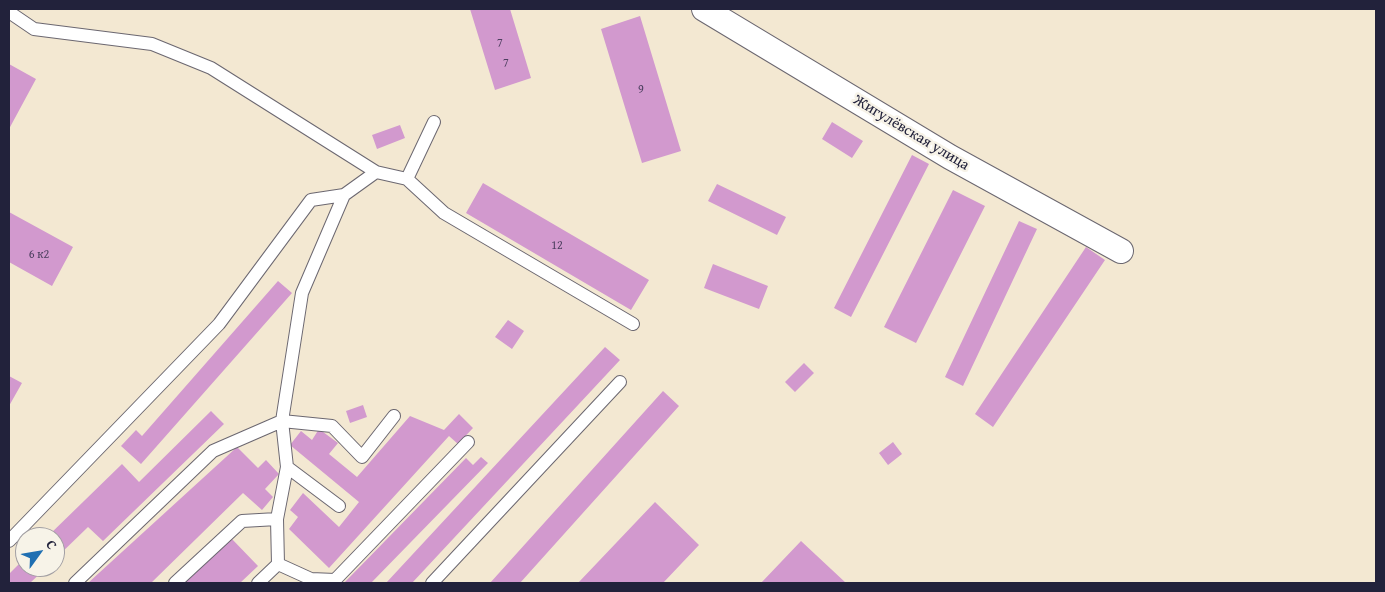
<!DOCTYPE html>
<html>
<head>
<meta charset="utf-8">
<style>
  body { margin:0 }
  #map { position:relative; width:1385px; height:592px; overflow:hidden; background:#f3e8d2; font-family:"Gentium Book Plus",serif }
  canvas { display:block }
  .frame { position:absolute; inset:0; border:10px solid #22223b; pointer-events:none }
  .north { position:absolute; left:15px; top:527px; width:50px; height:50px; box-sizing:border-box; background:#f7f3e8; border:1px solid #a29fa3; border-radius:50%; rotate:58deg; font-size:14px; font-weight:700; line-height:20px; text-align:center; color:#22223b }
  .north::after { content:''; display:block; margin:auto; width:18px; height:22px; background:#1f6fb2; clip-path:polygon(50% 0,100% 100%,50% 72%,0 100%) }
</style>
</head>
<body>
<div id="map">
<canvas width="1385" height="592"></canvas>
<div class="frame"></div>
<div class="north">С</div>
</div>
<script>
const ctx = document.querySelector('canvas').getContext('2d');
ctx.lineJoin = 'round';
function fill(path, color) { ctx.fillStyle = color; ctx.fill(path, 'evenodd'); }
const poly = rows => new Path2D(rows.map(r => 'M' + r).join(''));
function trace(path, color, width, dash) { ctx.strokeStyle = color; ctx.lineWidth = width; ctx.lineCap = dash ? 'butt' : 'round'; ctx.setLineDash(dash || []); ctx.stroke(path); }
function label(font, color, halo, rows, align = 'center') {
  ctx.font = font + ' "Gentium Book Plus",serif'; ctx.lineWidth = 5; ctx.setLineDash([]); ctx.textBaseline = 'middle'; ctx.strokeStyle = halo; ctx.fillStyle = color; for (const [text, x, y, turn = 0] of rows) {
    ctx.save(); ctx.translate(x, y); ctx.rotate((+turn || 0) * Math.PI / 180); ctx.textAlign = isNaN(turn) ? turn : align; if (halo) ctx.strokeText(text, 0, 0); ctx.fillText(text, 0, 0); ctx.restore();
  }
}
const building = poly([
  [470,9,510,9,531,78,495,90],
  [640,16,681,151,642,163,601,29],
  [9,64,36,79,9,129],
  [832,122,863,141,852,158,822,139],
  [400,125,405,138,377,149,372,135],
  [912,155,929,164,851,317,834,308],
  [483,183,649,280,631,310,466,213],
  [717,184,786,217,777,235,708,201],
  [953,190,985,206,916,343,884,327],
  [9,212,73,247,52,286,9,262],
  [1019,221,1037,229,963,386,945,377],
  [1086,247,1105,260,993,427,975,414],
  [713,264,768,286,759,309,704,288],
  [278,281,292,293,141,464,121,446,136,430,142,436],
  [508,320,524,331,512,349,495,337],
  [605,347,620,360,412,583,386,583],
  [804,363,814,373,795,392,785,382],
  [9,376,22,383,9,406],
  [663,391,679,406,520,583,490,583],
  [363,405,367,417,350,423,346,411],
  [211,411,224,424,103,541,88,527,55,559,55,537,47,537,122,464,139,482],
  [459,414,473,428,458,444,449,436,329,568,289,529,298,517,290,510,303,493,339,527,359,502,290,445,301,431,312,440,319,429,338,443,329,454,357,477,410,416,444,430],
  [893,442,902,454,888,465,879,453],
  [237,447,258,468,266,460,279,474,265,489,273,497,262,510,243,493,151,583,88,583],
  [481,457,488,463,371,583,344,583,466,458,473,465],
  [655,502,699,545,663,583,578,583],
  [231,538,258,566,240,583,183,583],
  [801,541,846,583,761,583],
  [25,558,25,567,47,567,30,583,9,583,9,574]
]);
const lane = poly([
  [9,12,34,29,152,44,211,68,376,172,407,179,434,122],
  [407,179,444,213,633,324],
  [287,467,339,506],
  [9,541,219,324,311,200,344,195],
  [311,579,335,580,468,442],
  [75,583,213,451,282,421,332,426,362,457,394,416],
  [175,583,242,521,277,519],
  [258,583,278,564],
  [310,583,311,579,278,564,277,519,287,467,282,421,302,293,344,195,376,172],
  [432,583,620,382]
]);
const street = poly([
  [704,9,950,157,1121,251]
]);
const numberNames = [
  ["7",500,44],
  ["7",506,64],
  ["9",641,90],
  ["12",557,246],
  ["6 к2",39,255]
];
const streetNames = [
  ["Жигулёвская улица",911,133,31]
];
fill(building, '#d299ce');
trace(lane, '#6b6770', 14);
trace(street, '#6b6770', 26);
trace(lane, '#fff', 12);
trace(street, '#fff', 24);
label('12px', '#4e4060', null, numberNames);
label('15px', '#22223b', '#f7f3e8', streetNames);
</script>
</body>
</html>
